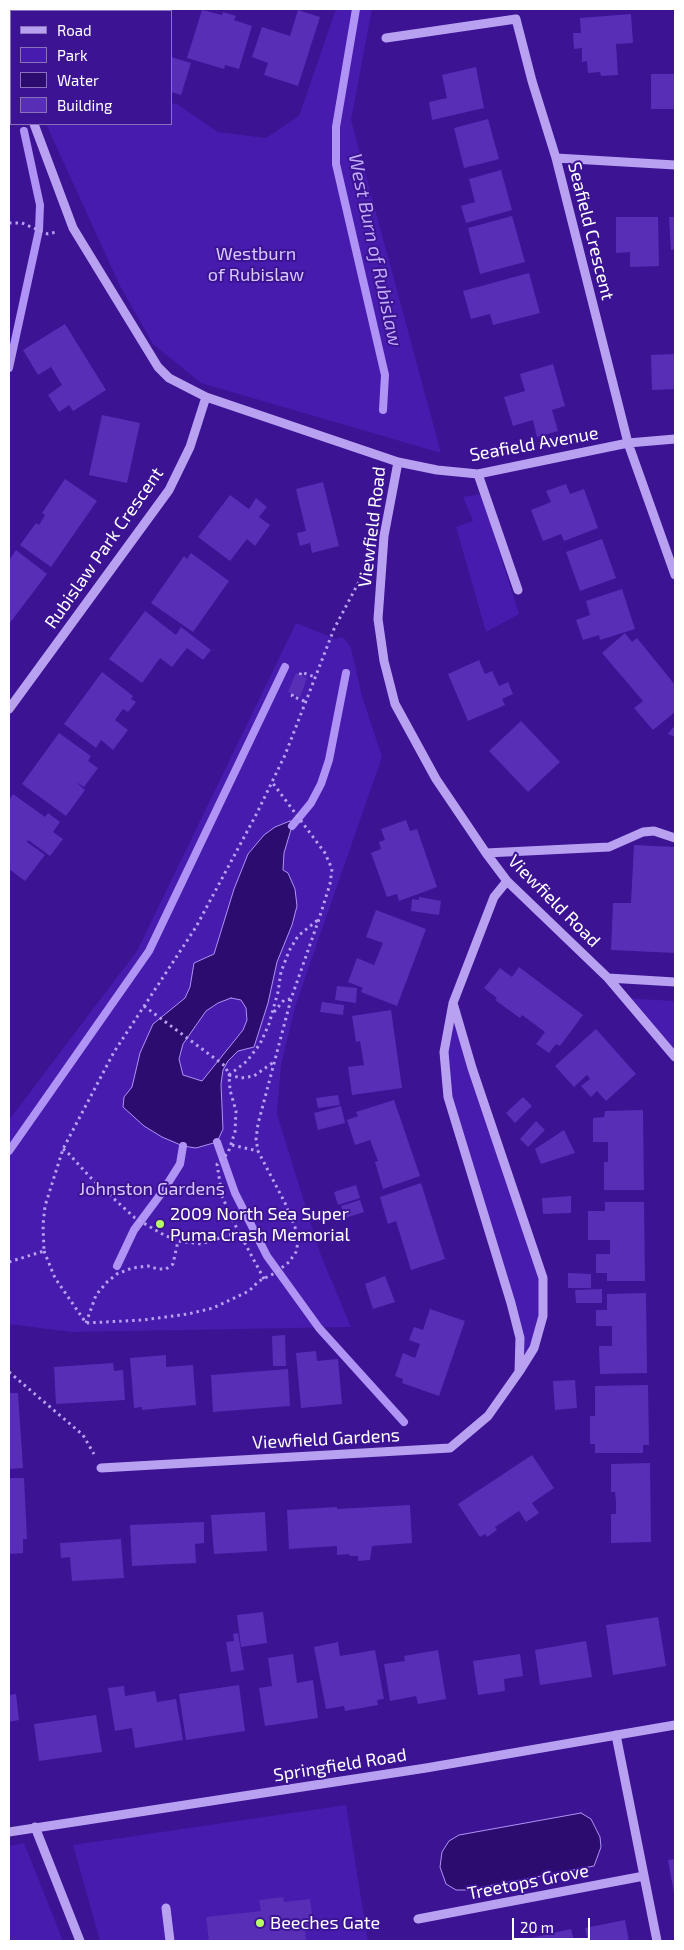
<!DOCTYPE html>
<html>
<head>
<meta charset="utf-8">
<style>
  body { margin:0 }
  #map { position:relative; width:684px; height:1950px; overflow:hidden; background:#3b1393; font-family:"Exo 2",sans-serif }
  canvas { display:block }
  .frame { position:absolute; inset:0; border:10px solid #fff; pointer-events:none }
  .legend { position:absolute; left:10px; top:10px; width:162px; height:115px; box-sizing:border-box; background:#3b1393; border:1px solid #8971be; margin:0; padding:6px 9px; list-style:none; font-size:15px; color:#fff }
  .legend li { display:flex; align-items:center; gap:10px; height:25px }
  .legend b { width:25px; border:1px solid #8971be }
  .scale { position:absolute; left:512px; top:1918px; width:78px; height:22px; box-sizing:border-box; border:2px solid #fff; border-top:0; padding-left:6px; font-size:15px; line-height:18px; white-space:nowrap; color:#fff; -webkit-text-stroke:4px #3b1393; paint-order:stroke }
</style>
</head>
<body>
<div id="map">
<canvas width="684" height="1950"></canvas>
<div class="frame"></div>
<ul class="legend">
<li><b style="height:6px;background:#b9a1f2"></b>Road</li>
<li><b style="height:14px;background:#461bad"></b>Park</li>
<li><b style="height:14px;background:#2c0c6f"></b>Water</li>
<li><b style="height:14px;background:#582eb7"></b>Building</li>
</ul>
<div class="scale">20 m</div>
</div>
<script>
const ctx = document.querySelector('canvas').getContext('2d');
ctx.lineJoin = 'round';
function fill(path, color) { ctx.fillStyle = color; ctx.fill(path, 'evenodd'); }
const poly = rows => new Path2D(rows.map(r => 'M' + r).join(''));
function trace(path, color, width, dash) { ctx.strokeStyle = color; ctx.lineWidth = width; ctx.lineCap = dash ? 'butt' : 'round'; ctx.setLineDash(dash || []); ctx.stroke(path); }
function label(font, color, halo, rows, align = 'center') {
  ctx.font = font + ' "Exo 2",sans-serif'; ctx.lineWidth = 4; ctx.setLineDash([]); ctx.textBaseline = 'middle'; ctx.strokeStyle = halo; ctx.fillStyle = color; for (const [text, x, y, turn = 0] of rows) {
    ctx.save(); ctx.translate(x, y); ctx.rotate((+turn || 0) * Math.PI / 180); ctx.textAlign = isNaN(turn) ? turn : align; if (halo) ctx.strokeText(text, 0, 0); ctx.fillText(text, 0, 0); ctx.restore();
  }
}
const green = poly([
  [336,9,372,9,351,120,441,453,201,383,153,344,120,286,46,124,171,124,171,103,177,104,218,132,266,138,299,116],
  [481,494,519,614,486,632,456,527,473,521,463,497],
  [296,623,336,639,341,637,345,639,351,648,362,696,382,757,296,1004,281,1065,277,1114,320,1253,351,1327,71,1332,9,1324,9,1120,137,951],
  [623,998,675,1001,675,1056],
  [453,1003,543,1278,543,1316,519,1372,520,1338,448,1097,444,1052],
  [346,1805,368,1941,100,1941,73,1845],
  [24,1843,63,1941,9,1941,9,1846]
]);
const water = poly([
  [290,821,292,826,284,853,283,870,288,873,295,889,297,906,292,925,277,962,268,1003,254,1047,238,1051,228,1061,223,1070,221,1084,223,1129,217,1142,196,1148,183,1146,162,1137,144,1126,123,1107,124,1097,132,1087,140,1053,153,1024,185,998,190,987,194,963,214,954,234,889,248,854,264,835,275,827,290,821],
  [231,998,241,1000,246,1008,247,1020,243,1030,202,1081,183,1075,179,1059,183,1044,206,1011,218,1003,231,998],
  [581,1813,591,1819,600,1837,601,1847,594,1866,467,1890,456,1890,446,1884,440,1867,442,1852,449,1841,459,1835,581,1813]
]);
const stream = poly([
  [356,9,336,127,336,164,385,375,383,410],
  [9,368,39,230,40,205,24,131],
  [292,826,311,803,321,784,329,760,346,673],
  [217,1142,235,1193,267,1256,319,1328,404,1422],
  [9,1151,149,951,285,667],
  [117,1266,134,1230,163,1191,180,1164,183,1146]
]);
const building = poly([
  [54,9,90,9,90,11,59,11],
  [101,9,170,9,169,11,100,11],
  [202,10,222,15,223,12,236,16,234,20,252,26,239,69,225,65,224,69,187,58],
  [298,10,320,17,298,86,264,75,268,63,252,57,262,27,290,36],
  [631,14,633,43,616,44,618,75,601,76,600,72,588,73,587,61,582,62,582,48,574,49,573,33,581,33,580,18],
  [171,57,191,63,181,95,171,92],
  [476,67,484,108,432,120,429,102,447,98,442,75],
  [651,74,675,74,675,109,651,109],
  [488,119,499,159,464,168,454,128],
  [501,170,512,210,466,223,461,206,475,202,469,179],
  [512,216,525,262,480,274,468,228],
  [616,217,658,217,659,266,630,267,630,252,616,253],
  [669,217,675,217,675,249,671,250],
  [529,273,540,313,493,325,490,314,471,319,463,291],
  [65,324,106,390,73,411,69,405,59,412,48,395,62,385,51,367,38,375,23,350],
  [675,354,675,389,652,390,651,355],
  [553,364,565,406,552,410,558,431,537,437,533,420,513,426,504,397,525,391,520,374],
  [102,415,140,423,127,483,89,475],
  [65,479,97,501,51,567,20,545,36,523,39,525,45,515,42,513],
  [323,482,339,546,312,553,310,543,300,546,297,533,306,531,296,489],
  [566,484,570,494,584,489,598,528,564,541,561,534,543,541,531,510,551,502,546,491],
  [230,495,249,509,256,498,267,507,259,517,270,525,255,546,247,539,230,561,198,537],
  [602,539,616,578,580,591,566,552],
  [16,550,47,574,9,624,9,560],
  [191,553,229,581,193,632,151,603,184,556,187,559],
  [622,589,635,629,600,640,599,635,583,640,576,620,590,615,586,601],
  [145,611,176,635,181,627,211,650,203,660,187,648,172,667,160,658,142,683,109,659],
  [625,633,632,642,637,638,675,685,675,712,653,730,634,708,643,701,602,653],
  [479,660,485,674,492,671,499,686,508,682,513,694,502,699,505,705,468,721,448,674],
  [102,672,133,696,131,699,136,702,128,712,123,709,115,720,128,730,113,750,101,740,96,748,64,724],
  [296,673,307,678,300,697,288,692],
  [521,721,560,762,528,792,489,751],
  [675,725,675,737,668,734],
  [59,733,91,756,88,761,98,768,84,787,76,782,85,790,66,816,22,784],
  [13,794,45,817,48,813,60,822,53,832,63,839,50,856,28,840,27,842,45,855,25,881,9,869,9,800],
  [406,820,410,831,417,829,437,887,399,901,397,894,387,897,371,853,381,849,379,842,385,840,381,829],
  [634,845,675,847,675,953,611,950,613,903,631,903],
  [419,897,441,901,439,915,411,911,412,899,419,900],
  [376,910,426,929,397,1006,361,992,363,988,348,982,357,958,374,965,383,943,366,937],
  [519,967,583,1015,560,1046,556,1044,549,1053,536,1044,545,1032,522,1015,520,1018,495,1000,497,998,484,988,500,968,512,977],
  [337,986,357,988,356,1003,335,1000],
  [322,1002,344,1005,343,1015,320,1012],
  [391,1010,402,1088,352,1095,348,1067,364,1065,360,1041,356,1042,352,1016],
  [596,1029,636,1074,606,1101,597,1091,591,1097,581,1086,590,1079,587,1075,574,1087,555,1066],
  [338,1095,340,1105,318,1108,316,1098],
  [523,1097,532,1106,515,1123,506,1113],
  [394,1100,420,1176,383,1189,375,1162,378,1161,370,1140,355,1145,347,1120,358,1116,356,1112],
  [341,1106,345,1123,318,1130,314,1113],
  [643,1110,644,1190,604,1190,604,1162,608,1162,608,1142,593,1142,593,1118,604,1117,605,1111],
  [536,1121,545,1130,528,1147,520,1139],
  [564,1130,575,1153,541,1164,535,1149],
  [421,1183,445,1259,411,1270,396,1221,388,1224,380,1197],
  [356,1185,360,1198,338,1205,334,1192],
  [571,1196,571,1213,543,1214,542,1198],
  [360,1200,364,1212,345,1218,341,1206],
  [605,1202,644,1202,645,1281,607,1281,607,1273,596,1273,596,1254,610,1254,610,1240,588,1240,588,1211,605,1211],
  [568,1273,591,1274,591,1288,568,1288],
  [385,1276,395,1302,373,1309,365,1284],
  [602,1289,602,1303,576,1303,575,1290],
  [646,1293,647,1373,600,1374,599,1346,612,1346,612,1326,596,1326,596,1310,607,1310,607,1294],
  [430,1309,465,1321,439,1396,402,1383,403,1379,395,1376,403,1353,415,1358,420,1344,409,1340,414,1327,423,1330],
  [285,1335,286,1366,273,1366,272,1336],
  [316,1351,317,1361,338,1359,342,1404,301,1408,296,1353],
  [166,1355,166,1367,193,1365,196,1405,142,1410,142,1407,134,1408,130,1358],
  [113,1363,114,1371,123,1370,125,1400,56,1404,54,1367],
  [288,1369,290,1406,213,1412,211,1375],
  [575,1380,577,1408,555,1410,553,1381],
  [648,1385,649,1445,643,1445,643,1453,595,1453,595,1444,590,1444,590,1416,595,1416,595,1386],
  [9,1393,18,1393,23,1468,9,1469],
  [532,1455,554,1488,532,1503,539,1513,526,1522,519,1511,495,1527,497,1530,487,1537,485,1534,480,1537,458,1504],
  [650,1463,651,1542,611,1543,611,1514,616,1514,616,1502,615,1492,611,1492,611,1464],
  [9,1478,24,1478,27,1539,23,1539,23,1553,9,1554],
  [410,1505,412,1543,372,1546,370,1560,358,1561,358,1556,350,1556,349,1554,337,1555,337,1546,289,1549,287,1510,337,1507,337,1509],
  [265,1512,267,1551,214,1554,211,1515],
  [204,1522,204,1543,195,1544,196,1563,132,1566,130,1525],
  [121,1539,124,1578,72,1581,70,1557,61,1558,60,1543],
  [263,1612,267,1643,241,1647,237,1615],
  [658,1617,666,1666,613,1675,606,1625],
  [238,1633,244,1670,231,1672,226,1642,234,1641,233,1634],
  [586,1641,592,1677,540,1685,535,1650],
  [338,1642,340,1656,375,1650,384,1699,377,1700,378,1705,345,1711,344,1706,326,1709,314,1647],
  [438,1650,446,1699,418,1704,416,1696,390,1701,384,1664,405,1661,404,1656],
  [293,1654,297,1683,313,1680,318,1718,265,1726,259,1688,272,1686,268,1658],
  [520,1654,523,1676,504,1679,505,1691,478,1695,473,1661],
  [239,1685,245,1731,186,1740,179,1694],
  [124,1686,125,1696,155,1691,157,1702,176,1699,183,1740,135,1748,132,1728,115,1731,108,1688],
  [16,1694,19,1720,9,1722,9,1695],
  [96,1715,102,1752,39,1761,34,1724],
  [675,1859,675,1893,674,1893,668,1860],
  [283,1897,284,1902,310,1899,314,1930,305,1931,306,1941,209,1941,206,1917,261,1911,259,1900],
  [625,1920,629,1941,588,1941,585,1928],
  [571,1929,574,1941,532,1941,531,1938]
]);
const path = poly([
  [9,223,22,223,48,234,56,232],
  [300,675,301,672,315,677],
  [293,694,292,696,306,702],
  [144,1006,225,1066,229,1075,247,1061,260,1044,269,1024,278,992,281,972,289,951,298,936,319,919],
  [274,1012,284,1000,291,999],
  [232,1145,258,1151],
  [63,1149,69,1154,90,1177,135,1218,164,1235,178,1241,201,1244,239,1232],
  [44,1251,55,1278,86,1323,143,1320,188,1314,213,1308,249,1291,259,1281,275,1273,289,1262,296,1252,299,1237,285,1203,258,1151,256,1139,258,1124,291,999,319,919,330,884,332,869,325,853,272,782],
  [9,1262,44,1251,43,1225,45,1206,63,1149,114,1052,196,927,257,813,285,755,334,629,362,576],
  [264,1279,233,1221,222,1196,217,1164,228,1153,235,1132,236,1111,230,1090,229,1075,241,1078,254,1076,275,1061],
  [86,1323,96,1295,107,1282,117,1274,132,1268,148,1266,158,1269,166,1269,173,1264,178,1241],
  [9,1372,83,1435,94,1454]
]);
const minor = poly([
  [386,38,516,19,532,81,556,158,628,443,675,575],
  [9,42,11,53],
  [9,79,11,78],
  [34,124,73,228,158,367,169,378,206,397,398,462,384,536,378,619,384,661,395,704,436,779,486,853,507,881,608,978,675,1057],
  [556,158,675,165],
  [398,462,437,470,478,474,628,443,675,439],
  [478,474,518,590],
  [9,709,169,490,190,447,206,397],
  [486,853,609,847,643,832,654,831,675,838],
  [507,881,494,897,453,1003,444,1052,448,1097,511,1303,520,1338,519,1372],
  [608,978,675,982],
  [101,1468,450,1448,488,1416,519,1372,534,1348,543,1316,543,1278,472,1068,453,1003],
  [616,1735,657,1941],
  [35,1827,80,1941],
  [9,1832,426,1768,675,1725],
  [166,1908,170,1941],
  [418,1919,644,1876]
]);
const markers = [
  [160,1224,5,"#b7ff62"],
  [260,1923,5,"#b7ff62"]
];
const streetNames = [
  ["Seafield Crescent",591,231,76],
  ["Seafield Avenue",534,444,-10],
  ["Viewfield Road",372,527,-83],
  ["Rubislaw Park Crescent",104,548,-55],
  ["Viewfield Road",554,901,45],
  ["Viewfield Gardens",326,1439,-3],
  ["Springfield Road",340,1765,-9],
  ["Treetops Grove",528,1882,-11]
];
const parkNames = [
  ["Westburn",256,254],
  ["of Rubislaw",256,275],
  ["Johnston Gardens",152,1189]
];
const poiNames = [
  ["2009 North Sea Super",170,1214],
  ["Puma Crash Memorial",170,1235],
  ["Beeches Gate",270,1923]
];
const waterNames = [
  ["West Burn of Rubislaw",375,250,78]
];
fill(green, '#461bad');
fill(water, '#2c0c6f');
trace(water, '#af93f5', 1);
trace(stream, '#af93f5', 8);
fill(building, '#582eb7');
trace(path, '#b9a1f2', 3, [2.5, 4]);
trace(minor, '#b9a1f2', 9);
for (const [x, y, r, color] of markers) { const dot = new Path2D(); dot.arc(x, y, r, 0, 2 * Math.PI); ctx.fillStyle = color; ctx.fill(dot); trace(dot, '#3b1393', 2); }
label('18px', '#fff', '#3b1393', streetNames);
label('18px', '#d8c9fd', '#3b1393', parkNames);
label('18px', '#fff', '#3b1393', poiNames, 'left');
label('italic 19px', '#c3adf9', '#3b1393', waterNames);
</script>
</body>
</html>
